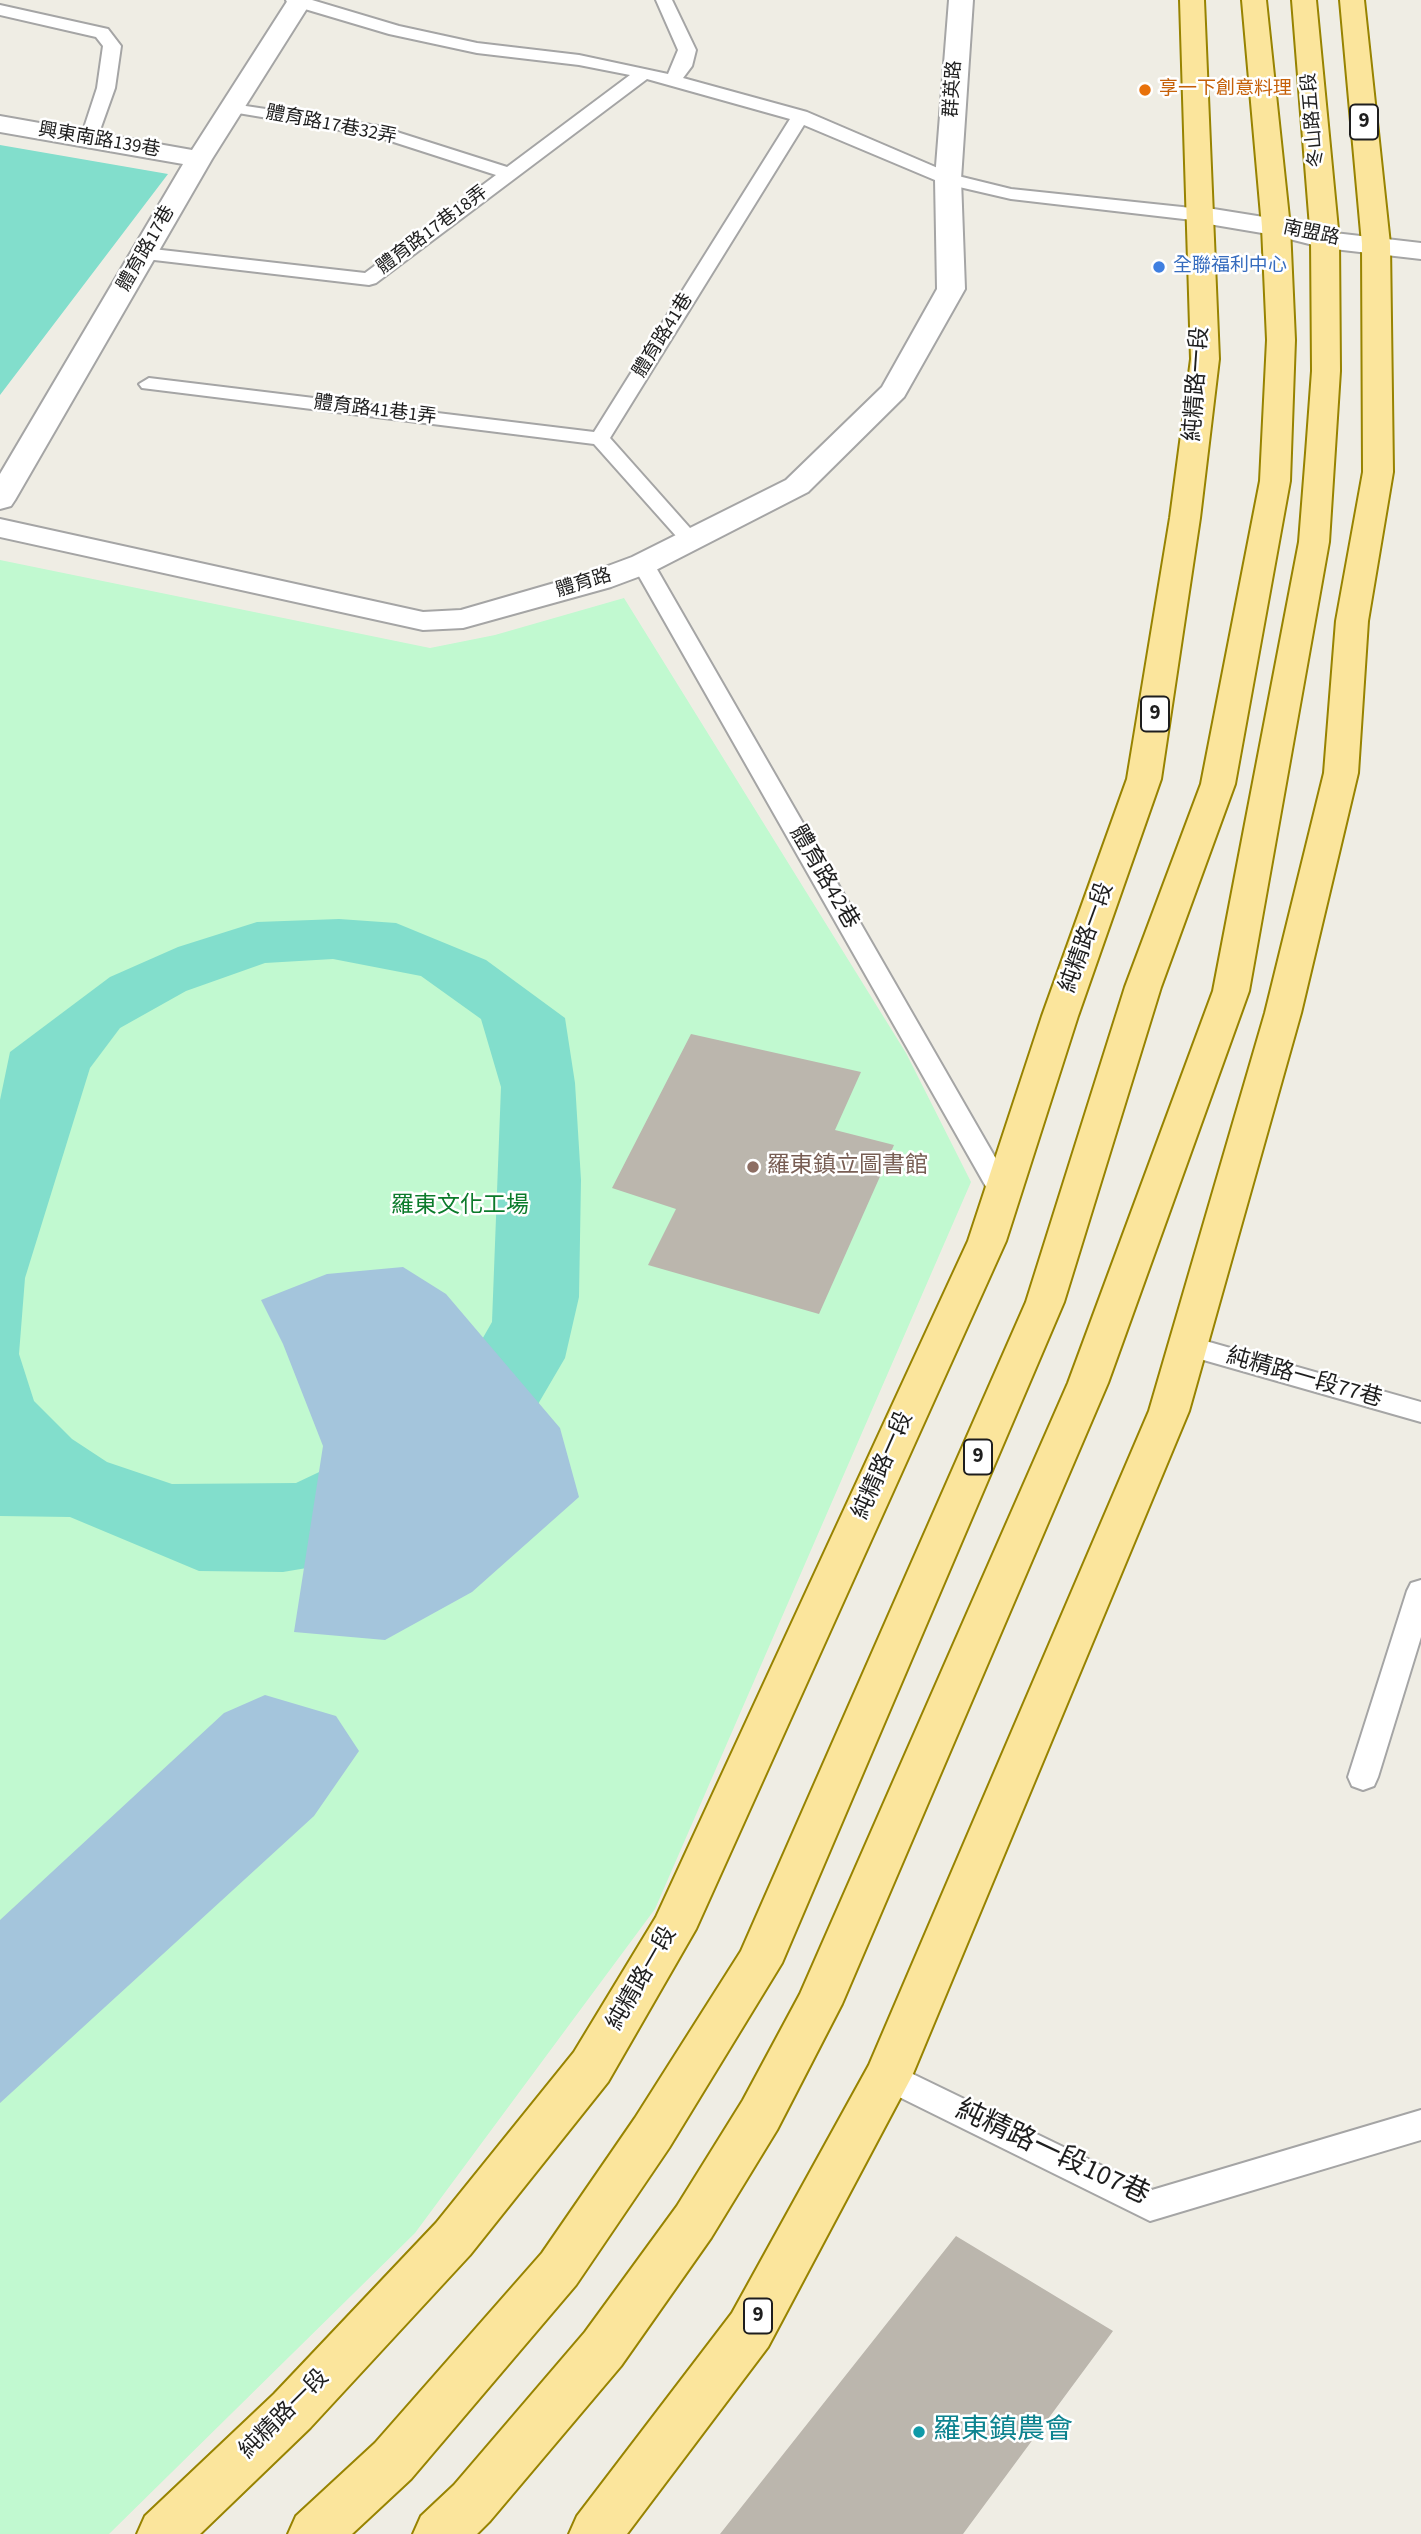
<!DOCTYPE html>
<html>
<head>
<meta charset="utf-8">
<style>
  body { margin:0 }
  canvas { display:block; background:#efede4 }
</style>
</head>
<body>
<canvas width="1421" height="2534"></canvas>
<script>
const ctx = document.querySelector('canvas').getContext('2d');
ctx.lineJoin = 'round';
function fill(path, color) { ctx.fillStyle = color; ctx.fill(path, 'evenodd'); }
const poly = rows => new Path2D(rows.map(r => 'M' + r).join(''));
function trace(path, color, width, dash) { ctx.strokeStyle = color; ctx.lineWidth = width; ctx.lineCap = dash ? 'butt' : 'round'; ctx.setLineDash(dash || []); ctx.stroke(path); }
function label(font, color, halo, rows, align = 'center') {
  ctx.font = font + ' "Source Sans 3","Noto Sans TC",sans-serif'; ctx.lineWidth = 5; ctx.setLineDash([]); ctx.textBaseline = 'middle'; ctx.strokeStyle = halo; ctx.fillStyle = color; for (const [text, x, y, turn = 0] of rows) {
    ctx.save(); ctx.translate(x, y); ctx.rotate((+turn || 0) * Math.PI / 180); ctx.textAlign = isNaN(turn) ? turn : align; if (halo) ctx.strokeText(text, 0, 0); ctx.fillText(text, 0, 0); ctx.restore();
  }
}
const park = poly([
  [0,560,430,648,495,635,624,598,906,1053,971,1182,655,1909,415,2233,109,2534,0,2534]
]);
const pitch = poly([
  [0,145,168,174,0,395],
  [339,919,396,923,486,960,565,1018,575,1083,581,1180,579,1297,565,1358,510,1452,342,1562,283,1572,199,1571,70,1517,0,1516,0,1100,10,1052,110,977,178,947,257,922],
  [333,959,421,976,481,1019,501,1087,492,1322,460,1378,412,1428,296,1483,172,1484,107,1462,72,1439,34,1401,19,1354,25,1278,90,1068,120,1028,186,991,265,963]
]);
const water = poly([
  [403,1267,446,1294,560,1428,579,1497,472,1592,385,1640,294,1632,323,1446,283,1344,261,1300,327,1274],
  [265,1695,336,1716,359,1751,314,1816,0,2103,0,1920,224,1713]
]);
const building = poly([
  [691,1034,861,1072,835,1130,894,1145,819,1314,648,1265,676,1209,612,1188],
  [956,2236,1113,2331,963,2534,720,2534]
]);
const service = poly([
  [286,0,312,0,399,26,477,43,579,55,668,74,678,50,656,0,672,0,696,50,692,66,683,78,807,112,954,175,1011,189,1201,209,1210,215,1201,221,1011,199,942,183,804,125,610,438,698,537,701,541,691,547,684,545,594,444,142,388,139,384,149,378,594,432,790,119,647,79,376,283,369,285,137,258,135,254,144,248,365,273,496,175,375,136,226,111,223,107,226,103,378,126,507,167,630,75,579,65,477,53,389,34,288,4,286,0],
  [0,5,108,29,121,46,115,88,95,144,83,144,80,140,97,88,103,46,96,37,0,15,0,5],
  [643,558,654,564,1015,1192,1011,1199,1002,1201,993,1199,989,1192,632,564,643,558],
  [1188,1336,1421,1402,1421,1422,1179,1353,1175,1346,1179,1339,1188,1336],
  [1421,1580,1421,1637,1378,1777,1374,1786,1363,1790,1352,1786,1348,1777,1407,1591,1411,1583,1421,1580],
  [888,2062,1152,2190,1421,2110,1421,2140,1150,2221,877,2086,872,2076,877,2066,888,2062]
]);
const minor = poly([
  [288,0,311,2,212,159,15,500,11,506,0,509,0,474,183,164,0,132,0,116,192,150,288,0],
  [949,0,973,0,961,179,965,289,904,397,808,492,654,571,611,587,463,628,423,630,0,537,0,519,423,612,461,610,589,573,632,557,786,480,882,387,937,289,935,179,949,0],
  [1201,207,1276,219,1326,232,1421,243,1421,259,1325,248,1274,235,1191,221,1187,215,1191,209,1201,207]
]);
const primary = poly([
  [1180,0,1204,0,1219,359,1200,518,1161,779,1078,1016,1006,1241,696,1929,608,2082,470,2255,310,2428,200,2534,137,2534,145,2516,274,2394,436,2223,574,2052,656,1917,968,1241,1042,1016,1127,779,1170,518,1191,359,1180,0],
  [1242,0,1266,0,1290,227,1295,340,1290,481,1235,784,1161,987,1064,1302,782,1963,669,2148,576,2285,411,2479,352,2534,288,2534,296,2516,375,2443,542,2253,635,2118,741,1951,1026,1302,1125,987,1201,784,1260,481,1267,340,1262,227,1242,0],
  [1292,0,1316,0,1339,240,1340,371,1329,542,1249,991,1108,1383,842,2004,777,2130,711,2238,621,2366,490,2521,477,2534,413,2534,421,2516,454,2485,585,2332,677,2206,743,2100,800,1994,1068,1383,1213,991,1299,542,1306,453,1312,371,1311,240,1292,0],
  [1340,0,1364,0,1390,244,1393,472,1368,621,1358,773,1301,1013,1189,1411,912,2076,768,2347,627,2534,569,2534,577,2516,732,2313,869,2065,1149,1411,1265,1013,1324,773,1336,621,1363,472,1362,244,1340,0]
]);
const markers = [
  [1145,90,7,"#e8710a"],
  [1159,267,7,"#3f7fe0"],
  [753,1167,7,"#8d6e63"],
  [919,2432,7,"#0f9aa8"]
];
const farStreetnames = [
  ["群英路",954,89,-86],
  ["冬山路五段",1314,120,-95],
  ["體育路17巷32弄",331,126,11],
  ["興東南路139巷",99,141,10],
  ["體育路17巷18弄",433,231,-37],
  ["南盟路",1311,234,12],
  ["體育路17巷",147,249,-60],
  ["體育路41巷",664,336,-58],
  ["體育路41巷1弄",375,411,7],
  ["體育路",584,584,-17]
];
const farFoodnames = [
  ["享一下創意料理",1159,90]
];
const farShopnames = [
  ["全聯福利中心",1173,267]
];
const shields = [
  [1364,122,28],
  [1155,714,28],
  [978,1457,28],
  [758,2316,28]
];
const shieldNames = [
  ["9",1364,122],
  ["9",1155,714],
  ["9",978,1457],
  ["9",758,2316]
];
const streetNames = [
  ["純精路一段",1198,384,-86],
  ["體育路42巷",823,878,60],
  ["純精路一段",1088,938,-70],
  ["純精路一段77巷",1304,1379,16],
  ["純精路一段",884,1466,-66],
  ["純精路一段",643,1979,-60],
  ["純精路一段",285,2415,-45]
];
const educationNames = [
  ["羅東鎮立圖書館",767,1167]
];
const parkNames = [
  ["羅東文化工場",460,1207]
];
const nearStreetnames = [
  ["純精路一段107巷",1052,2154,25]
];
const nearCulturenames = [
  ["羅東鎮農會",933,2432]
];
fill(park, '#c1f9d0');
fill(pitch, '#82decc');
fill(water, '#a4c5dc');
fill(building, '#bbb6ad');
trace(service, '#a5a5a5', 4);
trace(minor, '#a5a5a5', 4);
trace(primary, '#978301', 4);
fill(service, '#fff');
fill(minor, '#fff');
fill(primary, '#fbe59c');
for (const [x, y, r, color] of markers) { const dot = new Path2D(); dot.arc(x, y, r, 0, 2 * Math.PI); ctx.fillStyle = color; ctx.fill(dot); trace(dot, '#fff', 2.5); }
label('19px', '#1e1e1e', '#fff', farStreetnames);
label('19px', '#c56008', '#fff', farFoodnames, 'left');
label('19px', '#366cbe', '#fff', farShopnames, 'left');
for (const [x, y, w] of shields) { const box = new Path2D(); box.roundRect(x - w / 2, y - 17.5, w, 35, 5); ctx.fillStyle = '#fff'; ctx.fill(box); trace(box, '#1e1e1e', 2); }
label('bold 21px', '#1e1e1e', null, shieldNames);
label('23px', '#1e1e1e', '#fff', streetNames);
label('23px', '#785e54', '#fff', educationNames, 'left');
label('23px', '#0c7b2b', '#fff', parkNames);
label('28px', '#1e1e1e', '#fff', nearStreetnames);
label('28px', '#0d838f', '#fff', nearCulturenames, 'left');
</script>
</body>
</html>
